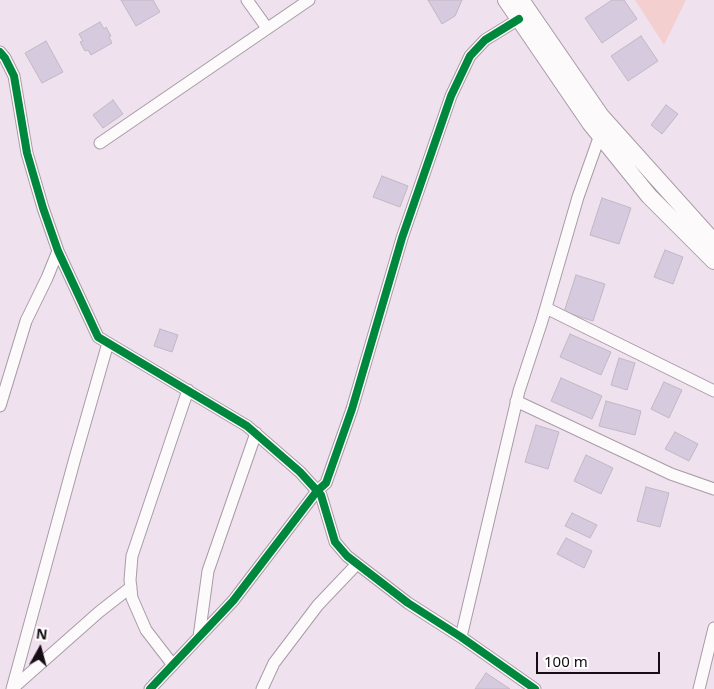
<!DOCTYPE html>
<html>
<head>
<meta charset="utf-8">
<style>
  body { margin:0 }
  #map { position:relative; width:714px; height:689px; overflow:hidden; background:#f0e1ee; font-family:"Noto Sans",sans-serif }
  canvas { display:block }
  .north { position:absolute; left:15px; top:624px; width:50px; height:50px; -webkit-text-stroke:4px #fff; paint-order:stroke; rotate:7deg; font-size:14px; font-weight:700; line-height:20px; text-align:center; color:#160d15 }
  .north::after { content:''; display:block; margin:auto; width:18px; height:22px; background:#160d15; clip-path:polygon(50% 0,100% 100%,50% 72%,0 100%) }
  .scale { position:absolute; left:536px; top:652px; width:124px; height:22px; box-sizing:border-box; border:2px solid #160d15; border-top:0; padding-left:6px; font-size:15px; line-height:18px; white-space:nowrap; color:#160d15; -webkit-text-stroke:4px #fff; paint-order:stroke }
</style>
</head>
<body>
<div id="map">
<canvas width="714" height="689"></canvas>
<div class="north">N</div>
<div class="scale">100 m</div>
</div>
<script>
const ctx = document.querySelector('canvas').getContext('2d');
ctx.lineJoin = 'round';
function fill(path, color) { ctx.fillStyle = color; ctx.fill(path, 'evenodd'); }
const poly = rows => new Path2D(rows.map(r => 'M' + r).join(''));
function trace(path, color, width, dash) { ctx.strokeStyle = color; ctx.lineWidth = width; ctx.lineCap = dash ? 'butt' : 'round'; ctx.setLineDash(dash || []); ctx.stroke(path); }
const green = poly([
  [635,0,686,0,664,45]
]);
const building = poly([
  [121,0,153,0,160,12,136,26,121,0],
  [428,0,462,0,455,16,442,24,428,0],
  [612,0,624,0,637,19,602,43,585,18,612,0],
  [100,22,104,29,106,27,111,36,109,37,112,43,91,55,88,50,85,51,80,42,83,41,79,34,100,22],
  [641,36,658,61,628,81,611,56,641,36],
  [46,41,63,72,42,83,25,53,46,41],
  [113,100,123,114,103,128,93,115,113,100],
  [666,105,678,114,662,134,651,125,666,105],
  [382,176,408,186,400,207,373,197,382,176],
  [602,198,631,208,619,244,590,235,602,198],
  [665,250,683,257,673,284,654,277,665,250],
  [576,275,605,284,593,321,564,312,576,275],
  [160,329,178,335,172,352,154,346,160,329],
  [570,334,611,352,601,375,560,357,570,334],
  [619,358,635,363,627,390,611,385,619,358],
  [561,378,602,396,592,419,551,401,561,378],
  [664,382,682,390,669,418,651,409,664,382],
  [606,401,641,411,635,435,599,426,606,401],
  [536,425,559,432,548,469,525,462,536,425],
  [675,432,698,444,689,461,665,449,675,432],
  [586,455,613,468,601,494,574,481,586,455],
  [646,487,669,493,660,527,637,521,646,487],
  [572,513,597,525,590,538,565,526,572,513],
  [566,538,592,551,584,568,557,554,566,538],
  [486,673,510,689,475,689,486,673]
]);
const minor = poly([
  [247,0,267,28],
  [0,52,5,58,14,76,27,153,43,208,58,251,98,337,247,426,300,472,321,495,335,542,347,556,408,603,461,637,535,689],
  [100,143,309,0],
  [546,308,714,391],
  [516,401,671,474,714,489],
  [0,406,26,321,47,278,58,251],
  [199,637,208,571,256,433],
  [461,637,519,391,542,321,578,197,600,135],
  [173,665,146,630,132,598,130,580,132,556,188,390],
  [13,688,99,612,131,587],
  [12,689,75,458,108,343],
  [150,689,233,601,317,491,326,483,352,409,402,238,451,96,470,56,485,40,519,19],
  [262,689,274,663,318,605,357,564],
  [699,689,714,628]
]);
const highway = poly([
  [506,0,590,123,649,196,714,261],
  [521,0,601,116,714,242]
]);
const cycleway = poly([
  [0,52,5,58,14,76,27,153,43,208,58,251,98,337,247,426,300,472,321,495,335,542,347,556,408,603,461,637,535,689],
  [150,689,233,601,317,491,326,483,352,409,402,238,451,96,470,56,485,40,519,19]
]);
fill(green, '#f4cfd0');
fill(building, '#d6cadf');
trace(building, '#c0b8c4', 1);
trace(minor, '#a79ca6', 13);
trace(highway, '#a79ca6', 18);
trace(minor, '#fdfafc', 11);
trace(highway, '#fdfafc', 16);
trace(cycleway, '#00873e', 8);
</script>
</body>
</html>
